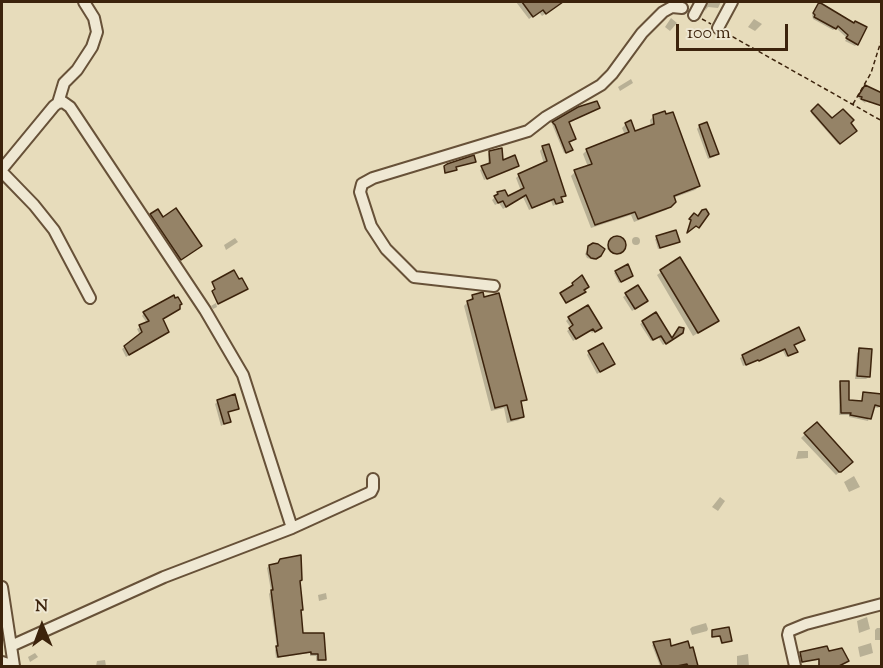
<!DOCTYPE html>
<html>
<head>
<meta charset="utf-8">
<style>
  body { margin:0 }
  #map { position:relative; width:883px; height:668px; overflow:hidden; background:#e7dcbb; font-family:"Sorts Mill Goudy",serif }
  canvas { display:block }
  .frame { position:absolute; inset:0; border:3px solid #3c230c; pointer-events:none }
  .north { position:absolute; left:12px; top:596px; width:60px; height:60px; -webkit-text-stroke:4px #efe8d3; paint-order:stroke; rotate:359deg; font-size:16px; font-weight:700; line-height:24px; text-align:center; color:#3c230c }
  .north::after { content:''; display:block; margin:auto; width:21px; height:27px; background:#3c230c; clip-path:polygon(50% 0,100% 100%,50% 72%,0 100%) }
  .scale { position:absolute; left:676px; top:24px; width:112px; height:27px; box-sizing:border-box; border:3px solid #3c230c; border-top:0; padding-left:8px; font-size:18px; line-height:21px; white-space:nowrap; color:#3c230c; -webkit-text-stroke:4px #efe8d3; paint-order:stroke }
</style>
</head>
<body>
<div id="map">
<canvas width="883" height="668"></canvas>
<div class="frame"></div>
<div class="north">N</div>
<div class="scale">100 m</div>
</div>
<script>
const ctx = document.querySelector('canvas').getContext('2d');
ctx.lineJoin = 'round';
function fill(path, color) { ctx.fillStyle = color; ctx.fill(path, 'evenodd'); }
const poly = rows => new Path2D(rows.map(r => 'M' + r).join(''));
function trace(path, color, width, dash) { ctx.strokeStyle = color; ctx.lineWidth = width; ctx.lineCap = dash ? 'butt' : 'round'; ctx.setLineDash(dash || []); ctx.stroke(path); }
const shadow = poly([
  [516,2,560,2,561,3,542,16,539,12,529,19],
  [707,2,721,2,718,8,708,7,705,11],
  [819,3,857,44,855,46,845,41,847,38,836,28,833,30,813,19,812,15],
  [671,18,677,23,670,31,665,27],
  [754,19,762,24,755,31,748,27],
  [631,79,633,83,620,91,618,87],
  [864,88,872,101,870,103,866,101,865,103,858,98],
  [818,106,831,120,849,123,855,131,838,144,811,113],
  [578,109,568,122,569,152,564,153,552,124],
  [654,116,699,186,695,190,673,198,675,202,666,210,634,222,631,215,591,228,571,176,575,172,588,167,583,154,587,150,625,135,622,128,626,124,634,133,651,127,650,120],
  [699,126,717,154,714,157,708,159,697,129],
  [543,147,564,195,560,199,561,201,553,206,551,201,529,210,523,197,503,209,499,203,495,205,492,200,502,191,508,198,521,191,516,178,519,175,544,164,540,151],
  [490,152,502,162,517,166,484,180,480,170,488,165,488,154],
  [151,215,162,219,197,249,177,262,148,218],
  '632 241a4 4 0 1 1 8 0a4 4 0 1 1-8 0Z',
  [235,238,238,242,226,250,224,245],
  [615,238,620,238,625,243,624,248,617,254,613,254,607,249,608,244],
  [657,238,678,242,658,249,655,239],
  [589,247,598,257,594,260,587,258,585,254],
  [680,259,713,324,693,336,657,275],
  [616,272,630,277,619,283,614,273],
  [638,287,643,304,632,311,623,297],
  [473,296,525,399,520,403,522,416,519,420,507,423,504,408,491,411,464,306],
  [216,303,217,307,213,309,211,306],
  [179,309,162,320,165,334,126,357,122,349,140,335,137,329,147,323,142,316,144,313],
  [655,314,671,340,678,329,679,335,663,345,658,337,651,341,640,324],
  [569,318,597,330,592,333,590,331,573,341,567,331,571,328,566,321],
  [804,340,793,346,796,352,786,357,783,351,743,366,740,358,743,356],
  [860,350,869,377,866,379,855,379,857,353],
  [589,352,610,366,597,374,587,355],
  [841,383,848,401,861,402,863,393,880,406,878,408,873,407,868,421,849,417,849,415,839,415,839,385],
  [218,401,238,408,227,413,230,421,221,426,215,404],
  [816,424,851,462,836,475,801,438],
  [798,451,808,451,808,458,796,459],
  [854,476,860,487,849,492,844,482],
  [720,497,725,501,718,511,712,507],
  [269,566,299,581,302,634,325,659,323,661,316,661,316,656,310,656,310,653,276,658,275,650,277,648,269,594,271,591,267,568],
  [326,593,327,599,319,601,318,595],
  [867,617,870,629,859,633,857,621],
  [706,623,708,629,707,631,692,635,690,629,692,627],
  [877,628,882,628,882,640,875,640,875,630],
  [712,632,731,640,721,644,719,636,711,637],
  [871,643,873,653,860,657,858,647],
  [654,644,670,648,692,649,696,666,686,666,686,664,678,666,660,666,652,645],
  [826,647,828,653,846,663,838,666,818,666,818,660,801,663,799,655,800,653],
  [35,653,38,657,30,662,28,657],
  [748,654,749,666,737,666,737,656],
  [105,660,106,666,96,666,97,661]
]);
const building = poly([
  [522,2,563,2,546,14,543,10,533,17,522,2],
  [819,2,854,23,855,21,867,27,858,45,846,38,848,35,838,26,836,29,814,17,815,15,813,13,819,2],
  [865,85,882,93,882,106,861,99,862,97,858,96,865,85],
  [597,101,600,108,569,122,576,139,569,142,573,150,566,153,555,125,552,122,578,107,597,101],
  [818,104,832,118,843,109,854,120,851,123,857,131,840,144,811,111,818,104],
  [665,111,666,114,673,112,700,186,674,196,676,202,671,207,638,219,635,212,595,225,574,170,592,164,586,149,629,132,625,123,631,120,635,131,654,124,653,115,665,111],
  [707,122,719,154,710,157,699,125,707,122],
  [549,144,566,196,561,197,563,202,556,204,554,199,532,208,526,195,506,207,503,201,498,203,494,196,498,194,497,192,505,190,508,196,524,188,518,174,547,161,542,146,549,144],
  [502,148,503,160,515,155,519,166,487,179,481,166,490,163,489,151,502,148],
  [474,155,476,162,456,167,457,170,445,173,444,166,447,164,474,155],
  [176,208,202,246,181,260,150,214,158,209,163,217,176,208],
  [706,209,709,214,699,228,696,226,687,233,691,220,689,219,694,213,698,216,702,210,706,209],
  [676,230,680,242,660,248,656,236,676,230],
  '608 245a9 9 0 1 1 18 0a9 9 0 1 1-18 0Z',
  [593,243,598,244,605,249,601,256,596,259,591,258,587,254,588,246,593,243],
  [680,257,719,321,698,333,660,270,680,257],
  [628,264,633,276,621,282,615,271,628,264],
  [234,270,239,279,242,278,248,289,218,304,212,291,215,289,212,282,234,270],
  [582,275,589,287,584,290,586,292,566,303,560,293,573,285,572,283,582,275],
  [638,285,648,301,635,309,625,293,638,285],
  [483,292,484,297,499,293,527,400,521,401,524,417,511,420,507,405,495,408,467,301,473,299,472,295,483,292],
  [174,295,175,298,178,297,182,304,180,305,180,309,163,319,169,332,129,355,124,346,142,332,139,325,149,321,143,312,174,295],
  [588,305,602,328,595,332,593,329,576,339,569,328,573,325,568,317,588,305],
  [656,312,672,338,679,327,684,328,683,333,666,344,661,336,653,340,642,321,656,312],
  [799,327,805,340,794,345,798,352,788,356,785,349,759,361,758,360,746,365,742,355,799,327],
  [603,343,615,364,600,372,588,351,603,343],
  [859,348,872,349,870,377,857,376,859,348],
  [840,381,849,381,849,400,862,401,863,392,882,394,882,407,875,405,871,419,850,415,851,413,841,413,840,381],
  [235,394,239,409,228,412,231,422,224,424,217,400,235,394],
  [817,422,853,462,841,472,839,472,804,433,817,422],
  [301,555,302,580,300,581,303,610,301,610,303,633,324,633,326,660,318,660,318,654,311,654,311,652,278,657,276,646,278,646,271,590,273,590,269,565,278,563,280,559,301,555],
  [729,627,732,641,722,643,720,636,712,637,712,630,729,627],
  [670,639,671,646,688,641,690,648,693,647,698,666,688,666,687,664,677,666,662,666,653,642,670,639],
  [827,646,829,651,842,648,849,661,839,666,819,666,819,659,802,662,800,652,827,646]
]);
const path = poly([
  [702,19,711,24],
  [726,33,882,121],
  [853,104,871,73,882,38]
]);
const minor = poly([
  [694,15,701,2],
  [718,28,732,2],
  [58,103,64,83,77,70,92,47,97,32,94,18,84,2],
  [2,169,54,106,58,103,63,102,70,107,205,310,243,375,292,528],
  [2,172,34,205,54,230,90,298],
  [494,286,414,277,386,249,371,226,360,192,362,184,373,178,528,131,546,117,601,85,612,74,642,33,663,12,672,7,682,8],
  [2,587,14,666],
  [11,646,164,577,292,528,371,492,373,488,373,479],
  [2,662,14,666],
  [795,666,788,635,789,631,806,624,882,604]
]);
fill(shadow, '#0003');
fill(building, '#958367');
trace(building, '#3c230c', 1.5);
trace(minor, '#675138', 14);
trace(path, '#3c230c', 1.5, [4.5, 3]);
trace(minor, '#efe8d3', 10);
</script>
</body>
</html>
